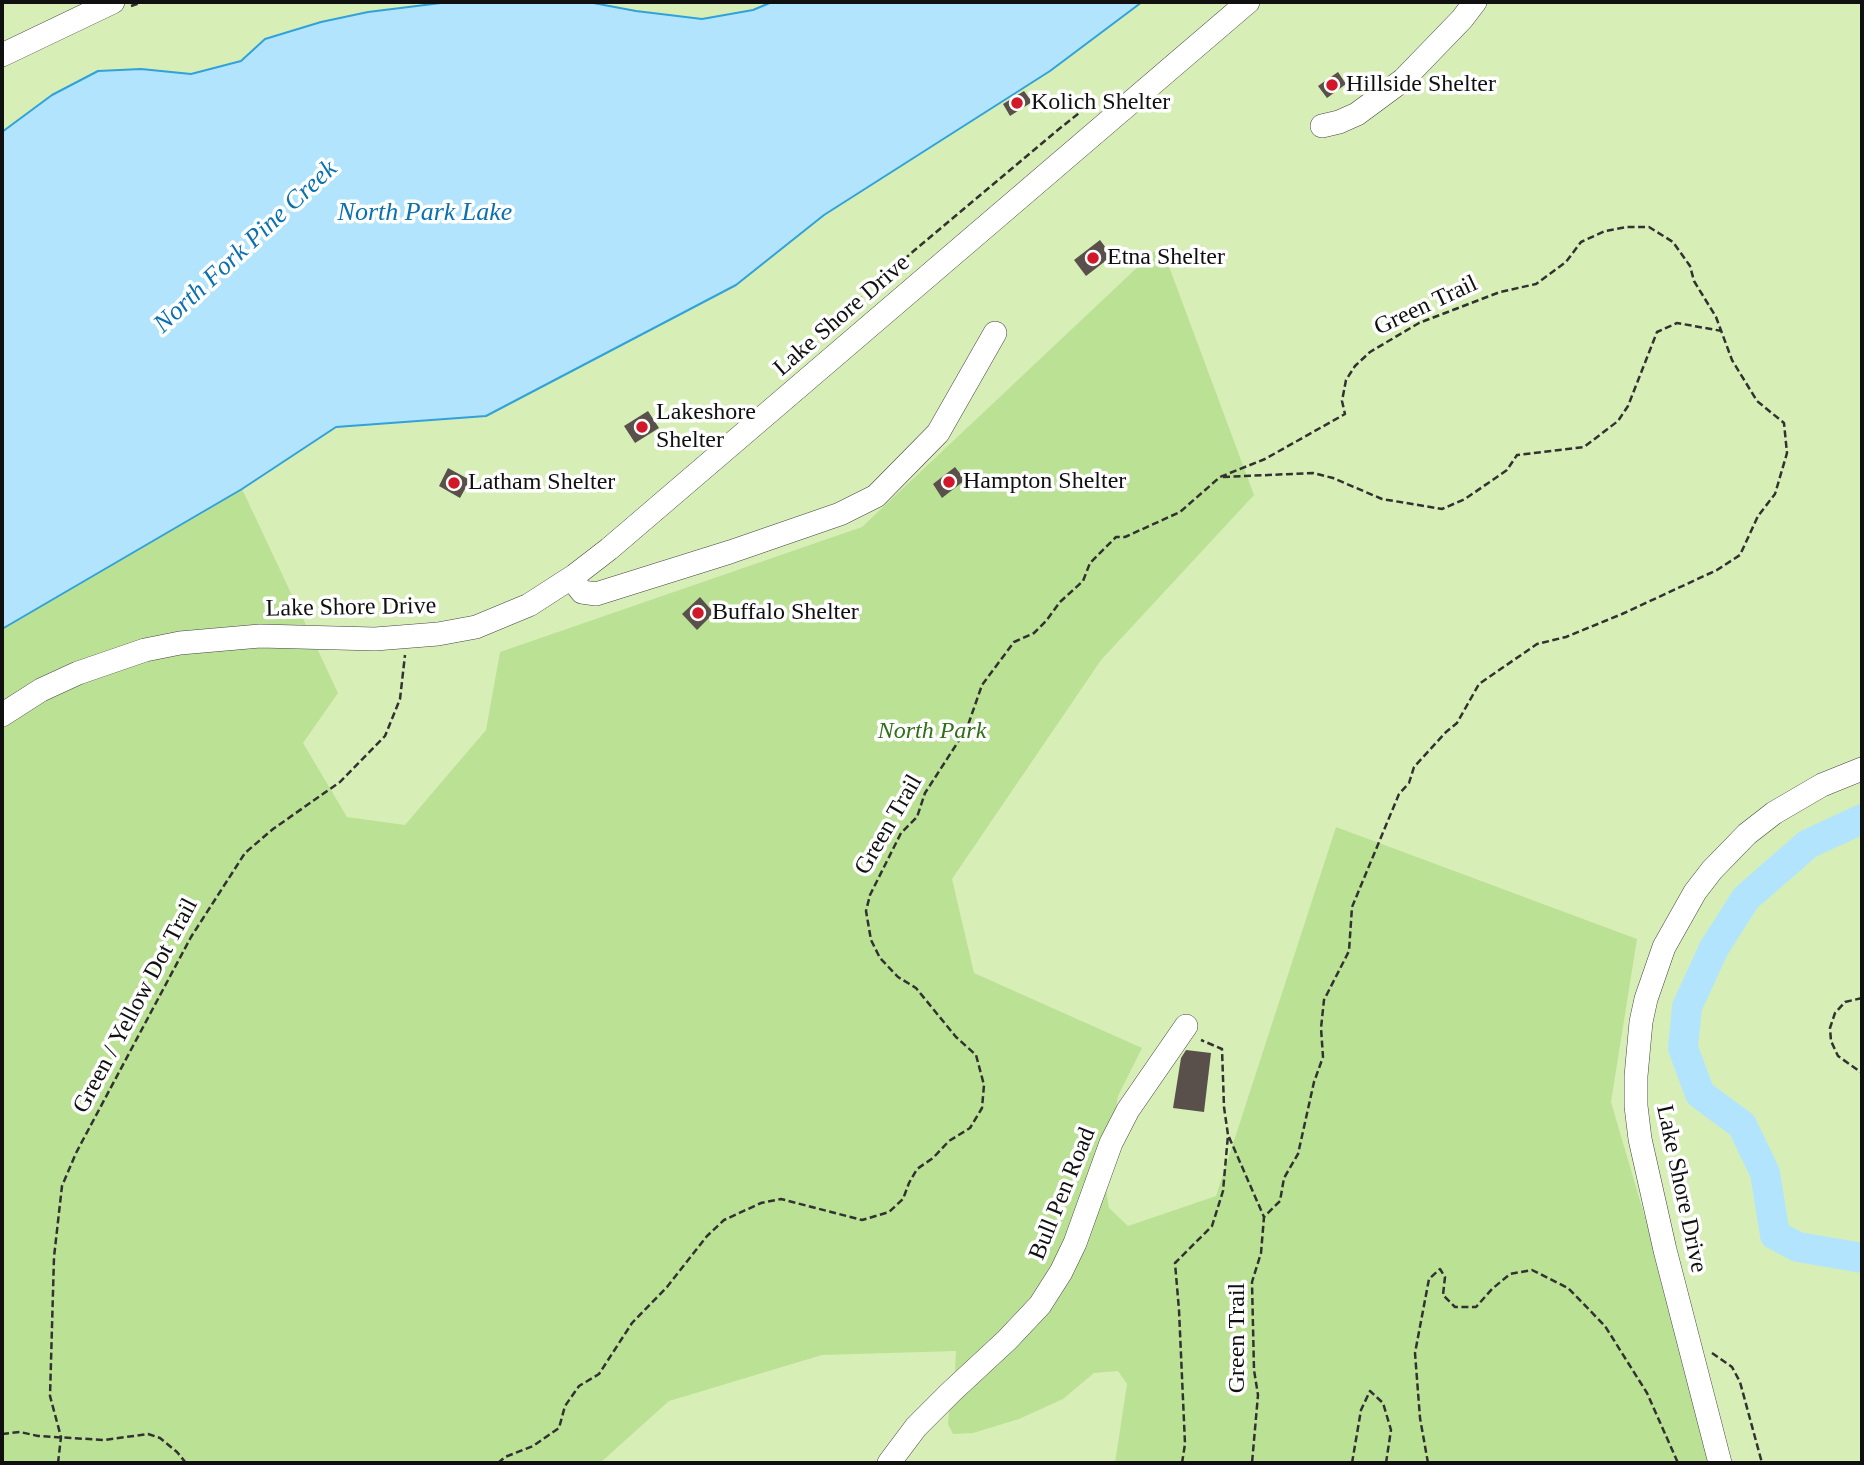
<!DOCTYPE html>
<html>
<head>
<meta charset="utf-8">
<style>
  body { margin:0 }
  #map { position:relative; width:1864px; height:1465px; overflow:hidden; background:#fffcf3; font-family:"Times New Roman",serif }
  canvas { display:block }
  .frame { position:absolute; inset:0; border:4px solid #101010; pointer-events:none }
</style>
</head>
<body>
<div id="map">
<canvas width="1864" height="1465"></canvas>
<div class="frame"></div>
</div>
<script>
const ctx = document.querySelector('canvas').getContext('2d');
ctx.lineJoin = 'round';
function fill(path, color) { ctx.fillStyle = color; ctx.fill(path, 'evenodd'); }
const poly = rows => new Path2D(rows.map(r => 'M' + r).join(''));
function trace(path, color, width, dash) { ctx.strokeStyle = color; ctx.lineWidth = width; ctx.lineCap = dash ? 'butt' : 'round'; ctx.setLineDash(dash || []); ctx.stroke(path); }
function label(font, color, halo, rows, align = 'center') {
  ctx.font = font + ' "Times New Roman",serif'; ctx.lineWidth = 7; ctx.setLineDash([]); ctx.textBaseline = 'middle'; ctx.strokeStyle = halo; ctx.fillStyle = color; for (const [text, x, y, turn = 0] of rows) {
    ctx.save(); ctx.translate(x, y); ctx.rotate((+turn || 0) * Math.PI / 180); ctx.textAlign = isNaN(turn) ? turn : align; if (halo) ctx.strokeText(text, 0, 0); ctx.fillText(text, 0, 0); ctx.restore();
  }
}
const green = poly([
  [2,2,1862,2,1862,1463,2,1463]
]);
const forest = poly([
  [1161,245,1254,495,1101,660,952,879,974,973,1142,1048,1118,1096,1104,1177,1109,1208,1128,1226,1216,1196,1336,827,1637,939,1611,1102,1717,1463,1115,1463,1127,1384,1118,1371,1094,1373,1063,1399,1019,1419,973,1433,953,1434,948,1424,950,1401,954,1392,956,1351,822,1355,669,1401,600,1463,2,1463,2,629,242,489,338,693,303,743,347,817,405,825,486,730,500,652,862,527]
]);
const water = poly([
  [449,2,588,2,636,11,702,19,753,10,772,2,1142,2,1050,71,824,215,736,285,486,416,336,427,242,489,2,629,2,132,52,95,98,71,141,69,191,74,241,61,265,39,321,22,368,12,449,2]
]);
const river = poly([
  [1862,819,1808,844,1746,898,1714,948,1687,1007,1683,1048,1700,1094,1742,1125,1765,1173,1775,1235,1798,1247,1862,1258]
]);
const building = poly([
  [1338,72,1346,84,1327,98,1318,86],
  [1024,91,1032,102,1010,116,1003,104],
  [1100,240,1112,256,1086,276,1074,260],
  [648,411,659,428,635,443,624,426],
  [955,467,965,480,942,498,933,484],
  [448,468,470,480,460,498,439,486],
  [700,597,714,613,697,630,682,614],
  [1186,1050,1211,1053,1204,1112,1173,1108,1181,1058]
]);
const path = poly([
  [131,6,143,2],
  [813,347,863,295,916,249,1059,129,1083,110,1094,107],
  [1223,477,1313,473,1333,478,1382,499,1442,509,1465,499,1507,470,1517,455,1584,447,1618,421,1628,406,1657,332,1677,323,1722,331],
  [1862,998,1845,1002,1835,1013,1830,1028,1831,1041,1838,1056,1862,1073],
  [1229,1137,1264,1217],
  [1712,1353,1732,1367,1740,1382,1762,1463],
  [2,1434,20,1432,38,1436,104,1440,148,1434,160,1438,177,1452,186,1463],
  [58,1463,61,1437,50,1396,54,1257,62,1186,76,1153,191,937,245,853,273,829,340,782,385,736,400,699,405,655],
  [498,1463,505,1457,533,1446,559,1428,565,1406,579,1386,599,1374,632,1323,667,1287,707,1236,724,1220,761,1203,781,1199,862,1220,889,1212,903,1199,909,1183,917,1169,933,1158,949,1141,970,1128,982,1108,984,1085,976,1055,956,1037,916,988,898,977,880,958,871,940,866,911,870,895,901,833,917,817,925,793,967,728,982,685,1014,642,1034,633,1046,621,1060,602,1083,581,1090,563,1116,537,1125,537,1180,512,1220,477,1265,459,1345,414,1342,401,1346,380,1355,366,1370,352,1419,323,1500,292,1536,284,1566,262,1581,242,1605,231,1627,227,1649,227,1673,242,1690,266,1694,281,1716,317,1732,360,1757,401,1784,423,1787,453,1775,494,1758,516,1740,555,1717,570,1622,614,1566,637,1537,644,1479,684,1457,723,1446,732,1414,767,1409,783,1399,794,1352,907,1349,951,1324,1000,1321,1028,1323,1057,1314,1082,1298,1154,1284,1178,1280,1201,1264,1217,1261,1253,1252,1282,1254,1370,1258,1395,1252,1463],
  [1182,1463,1185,1444,1179,1310,1175,1263,1212,1226,1223,1191,1228,1135,1224,1107,1222,1049,1201,1040],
  [1352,1463,1361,1410,1370,1391,1383,1403,1391,1430,1386,1463],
  [1428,1463,1420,1418,1415,1353,1429,1279,1440,1269,1445,1277,1443,1295,1455,1307,1476,1307,1492,1289,1510,1274,1532,1270,1568,1288,1605,1326,1647,1393,1678,1463]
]);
const minor = poly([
  [2,55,113,2],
  [1322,126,1339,122,1357,114,1403,80,1462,19,1475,2],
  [571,578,582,592,596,594,730,552,840,514,876,496,938,433,995,333],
  [2,715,41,690,78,673,145,650,180,643,260,636,375,639,438,634,476,627,529,605,574,576,609,549,1248,2],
  [889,1463,916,1427,951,1392,1007,1340,1040,1305,1061,1272,1075,1243,1111,1143,1128,1110,1186,1026],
  [1720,1463,1665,1250,1640,1139,1636,1106,1636,1076,1641,1022,1646,999,1664,947,1695,892,1712,870,1747,834,1774,813,1822,785,1862,769]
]);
const markers = [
  [1332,85,7,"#d1182a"],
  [1017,103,7,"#d1182a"],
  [1093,258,7,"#d1182a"],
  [642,427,7,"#d1182a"],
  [949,482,7,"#d1182a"],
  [454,483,7,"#d1182a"],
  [698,613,7,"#d1182a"]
];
const poiNames = [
  ["Hillside Shelter",1346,85],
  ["Kolich Shelter",1031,103],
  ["Etna Shelter",1107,258],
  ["Lakeshore",656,413],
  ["Shelter",656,441],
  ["Hampton Shelter",963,482],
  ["Latham Shelter",468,483],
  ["Buffalo Shelter",712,613]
];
const streetNames = [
  ["Green Trail",1426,306,-25],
  ["Lake Shore Drive",842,316,-41],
  ["Lake Shore Drive",351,608,-1],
  ["Green Trail",889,825,-60],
  ["Green / Yellow Dot Trail",136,1006,-62],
  ["Lake Shore Drive",1681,1189,78],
  ["Bull Pen Road",1063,1194,-68],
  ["Green Trail",1238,1338,-90]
];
const parkNames = [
  ["North Park",932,732]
];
const waterNames = [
  ["North Park Lake",425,213],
  ["North Fork Pine Creek",246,247,-43]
];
fill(green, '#d7efb7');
fill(forest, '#bbe195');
fill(water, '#b2e5fd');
trace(water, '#31a1dc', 2);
trace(river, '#b2e5fd', 30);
fill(building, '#5a504b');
trace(minor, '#434343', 24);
trace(path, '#323232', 2.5, [7, 3.5]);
trace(minor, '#fff', 23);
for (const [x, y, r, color] of markers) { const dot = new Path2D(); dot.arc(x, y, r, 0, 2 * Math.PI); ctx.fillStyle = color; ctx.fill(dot); trace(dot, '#fff', 2.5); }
label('24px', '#101010', '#fff', poiNames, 'left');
label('24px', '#101010', '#fff', streetNames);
label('italic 24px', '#2f7018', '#fff', parkNames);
label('italic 26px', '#0a71b1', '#fff', waterNames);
</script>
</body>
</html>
